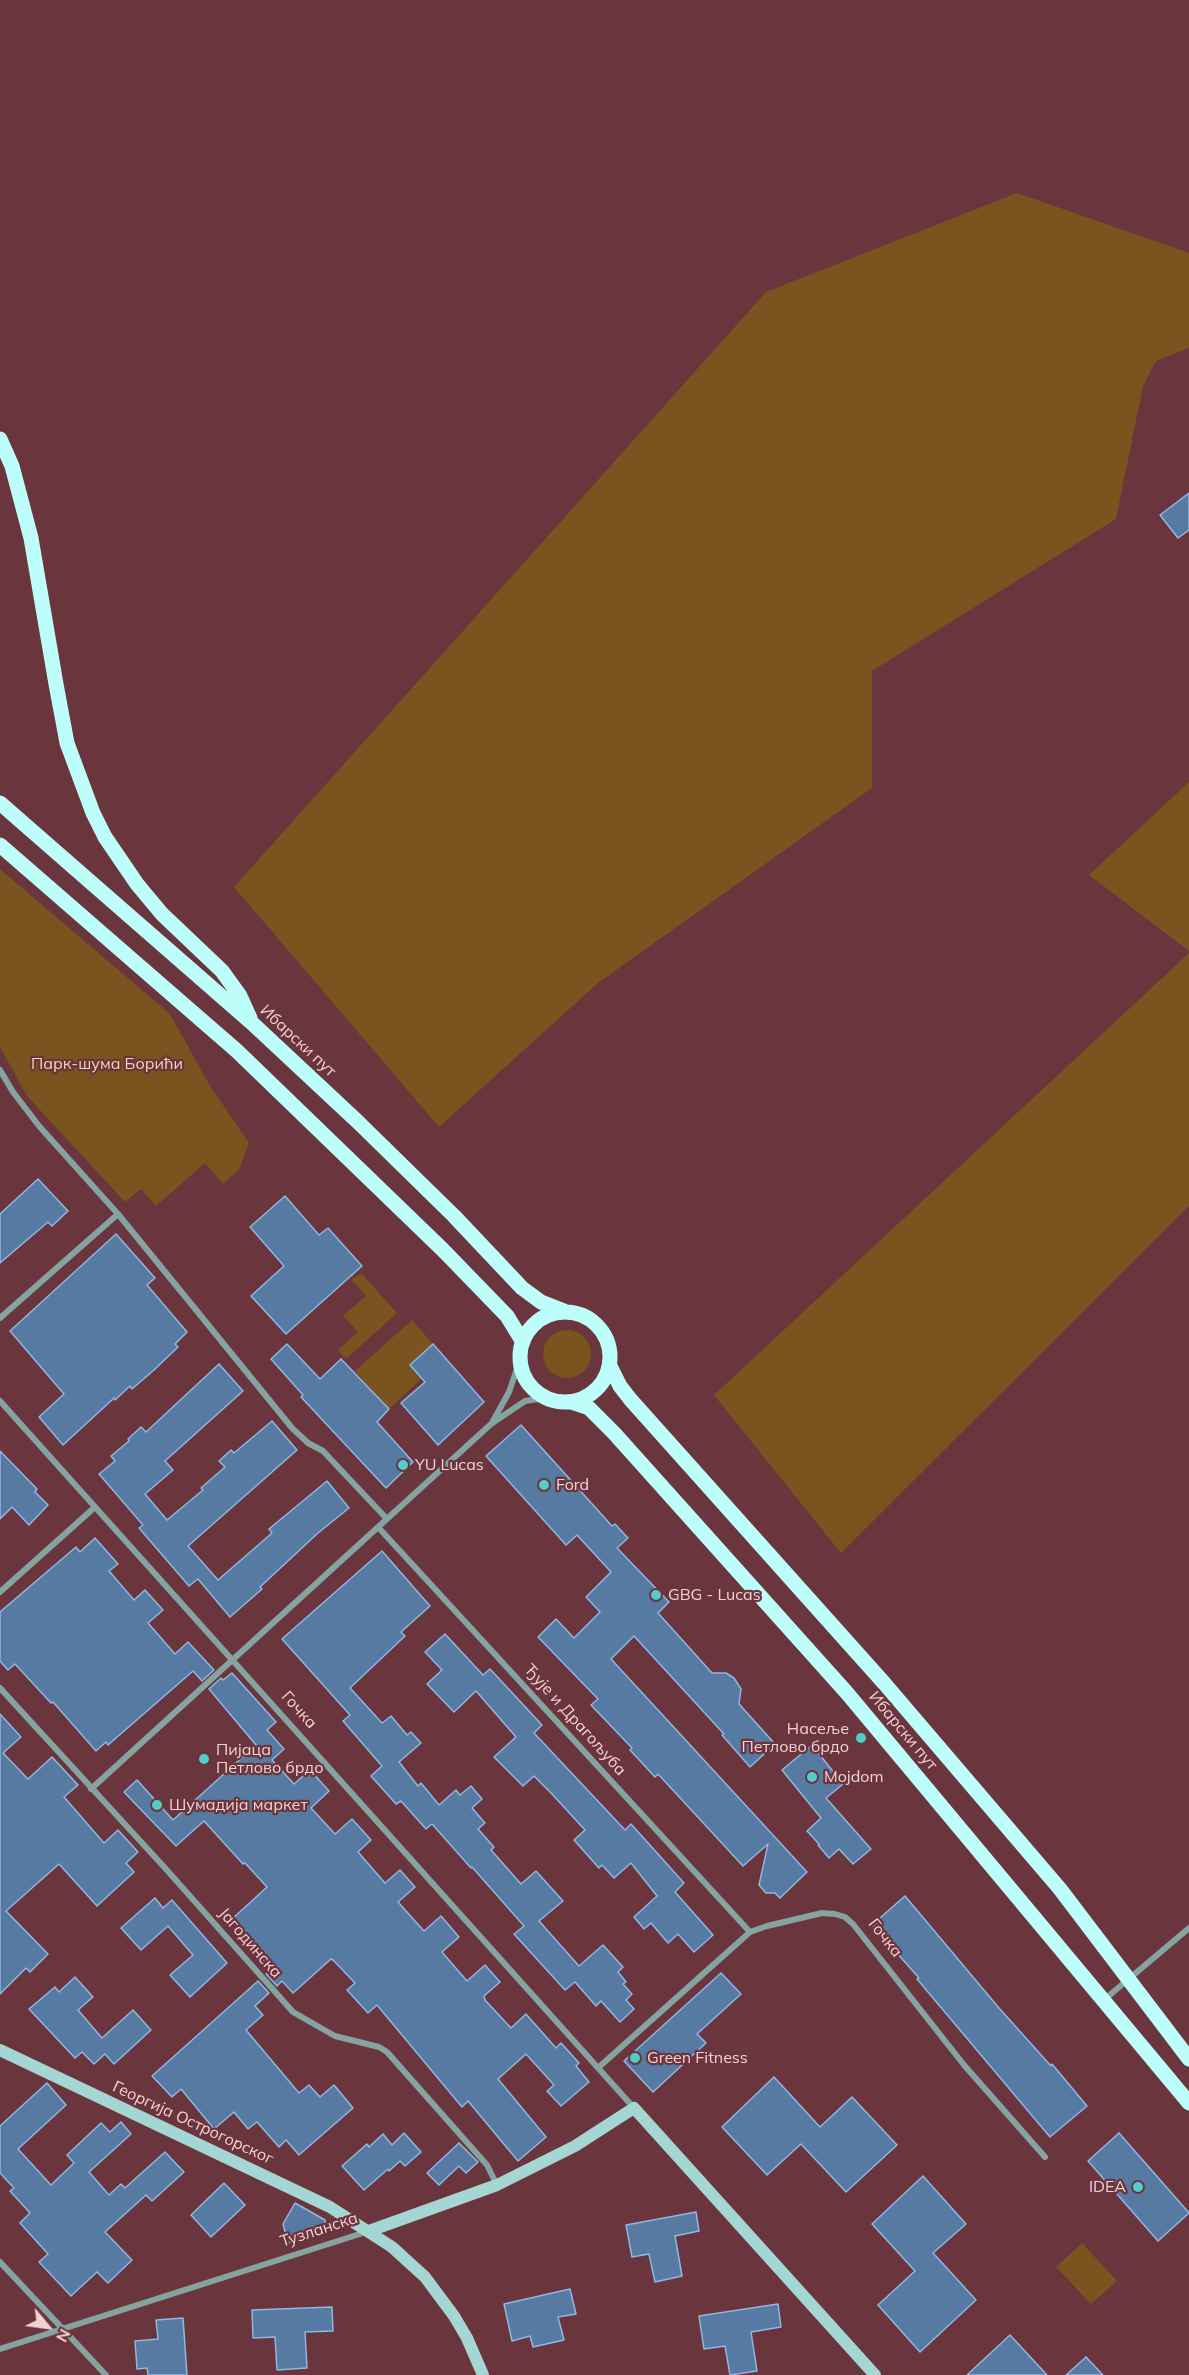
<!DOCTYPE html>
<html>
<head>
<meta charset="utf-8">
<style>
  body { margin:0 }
  #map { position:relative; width:1189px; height:2375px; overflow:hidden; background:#6a353c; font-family:Mulish,sans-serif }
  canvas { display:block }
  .north { position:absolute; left:18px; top:2297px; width:60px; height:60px; -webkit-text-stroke:4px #6a353c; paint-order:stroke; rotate:119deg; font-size:16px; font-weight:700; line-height:24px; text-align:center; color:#f3d1d4 }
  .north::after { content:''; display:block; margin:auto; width:21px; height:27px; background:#f3d1d4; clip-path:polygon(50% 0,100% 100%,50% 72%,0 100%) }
</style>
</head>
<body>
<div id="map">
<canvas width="1189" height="2375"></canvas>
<div class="north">N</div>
</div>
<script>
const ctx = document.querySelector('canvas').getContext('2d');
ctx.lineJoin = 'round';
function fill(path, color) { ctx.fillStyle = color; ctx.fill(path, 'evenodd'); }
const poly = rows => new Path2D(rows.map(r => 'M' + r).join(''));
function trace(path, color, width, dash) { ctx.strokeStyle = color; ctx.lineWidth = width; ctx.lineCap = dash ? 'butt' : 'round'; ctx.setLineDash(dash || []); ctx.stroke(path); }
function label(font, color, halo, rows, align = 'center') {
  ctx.font = font + ' Mulish,sans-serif'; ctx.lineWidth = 4.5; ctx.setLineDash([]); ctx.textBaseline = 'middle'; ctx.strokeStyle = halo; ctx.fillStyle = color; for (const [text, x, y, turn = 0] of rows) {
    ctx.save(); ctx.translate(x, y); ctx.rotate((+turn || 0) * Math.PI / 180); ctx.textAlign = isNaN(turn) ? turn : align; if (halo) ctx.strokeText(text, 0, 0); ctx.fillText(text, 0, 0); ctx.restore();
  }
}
const green = poly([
  [1017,193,1189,253,1189,348,1156,361,1143,386,1116,519,872,671,872,788,598,983,439,1127,234,887,766,292],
  [1189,782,1189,951,1089,875],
  [0,869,170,1014,210,1086,249,1143,239,1170,223,1184,205,1163,156,1206,141,1189,125,1202,27,1096,0,1047],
  [1189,953,1189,1206,841,1553,714,1395],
  [362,1274,397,1313,346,1359,338,1350,358,1332,343,1316,366,1296,351,1279],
  [412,1320,433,1344,410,1365,422,1378,389,1409,355,1371],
  '543 1354a24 24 0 1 1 48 0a24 24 0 1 1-48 0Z',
  [1082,2243,1117,2281,1091,2304,1056,2267]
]);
const building = poly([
  [1189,493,1189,530,1178,538,1160,515,1189,493],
  [38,1179,68,1211,52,1226,48,1222,0,1263,0,1214,38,1179],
  [285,1196,319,1235,328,1228,362,1266,286,1334,251,1296,284,1266,250,1227,285,1196],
  [116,1234,155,1278,147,1285,187,1332,175,1344,178,1347,154,1370,132,1389,130,1386,115,1400,114,1398,63,1445,39,1417,64,1394,10,1331,116,1234],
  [287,1344,320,1379,341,1359,389,1409,377,1422,413,1462,386,1488,301,1397,303,1395,271,1359,287,1344],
  [433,1344,484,1402,438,1445,401,1403,425,1382,410,1365,433,1344],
  [219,1364,243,1391,165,1461,173,1470,145,1494,167,1520,203,1490,201,1488,225,1467,219,1461,231,1450,234,1453,272,1421,297,1450,188,1546,218,1580,272,1533,269,1529,327,1481,349,1508,318,1533,260,1587,262,1589,230,1617,198,1579,189,1586,139,1528,143,1525,99,1474,115,1461,111,1456,129,1441,128,1439,141,1427,146,1432,219,1364],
  [521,1425,612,1526,615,1524,628,1538,617,1548,669,1602,658,1613,712,1673,726,1673,734,1678,741,1689,739,1704,775,1744,750,1767,722,1735,724,1734,634,1636,611,1659,807,1872,780,1898,775,1893,766,1893,759,1885,768,1844,743,1866,658,1774,655,1777,630,1750,632,1748,591,1705,598,1699,538,1637,556,1619,574,1638,600,1612,586,1597,611,1572,577,1535,566,1545,486,1456,521,1425],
  [0,1451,37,1489,35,1492,48,1505,29,1525,12,1507,0,1519,0,1451],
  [95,1538,118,1564,109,1571,134,1600,145,1590,163,1610,148,1623,175,1654,188,1642,214,1670,202,1681,193,1671,108,1745,106,1742,96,1751,53,1702,51,1703,15,1664,8,1670,0,1661,0,1612,76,1547,80,1552,95,1538],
  [382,1551,430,1606,401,1632,405,1636,350,1688,382,1723,391,1716,407,1735,411,1732,421,1743,399,1762,418,1786,421,1783,439,1805,456,1790,460,1795,471,1786,482,1799,472,1808,485,1823,478,1829,494,1847,491,1850,521,1884,536,1871,563,1901,539,1921,579,1966,603,1945,623,1967,618,1972,626,1982,623,1984,632,1994,626,2000,634,2009,620,2022,601,2001,596,2006,575,1982,565,1990,514,1934,524,1926,472,1867,471,1868,432,1824,426,1829,401,1801,396,1804,371,1776,382,1766,343,1721,350,1715,282,1639,382,1551],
  [445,1634,483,1675,490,1669,542,1725,534,1733,625,1830,631,1824,684,1883,675,1892,713,1935,694,1952,678,1934,668,1943,651,1923,644,1929,634,1917,657,1896,631,1863,614,1878,602,1865,599,1868,574,1840,585,1830,552,1794,534,1776,523,1786,494,1757,516,1737,476,1691,454,1712,427,1684,442,1670,425,1652,445,1634],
  [232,1673,276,1722,267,1730,284,1749,272,1760,294,1784,310,1770,329,1791,311,1808,335,1834,352,1819,371,1840,358,1852,385,1883,400,1870,415,1887,398,1902,424,1931,441,1916,459,1937,442,1952,467,1981,485,1965,500,1982,484,1996,485,2000,511,2028,526,2014,556,2048,561,2043,579,2063,576,2066,589,2082,561,2106,547,2091,554,2085,526,2054,498,2079,546,2137,518,2161,468,2101,462,2107,377,2005,368,2013,347,1990,355,1983,333,1960,331,1959,293,1993,282,1981,277,1986,266,1974,271,1969,259,1956,261,1954,231,1920,267,1887,245,1863,243,1864,204,1821,176,1846,124,1792,137,1780,173,1820,256,1745,209,1689,221,1678,223,1680,232,1673],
  [0,1714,21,1737,3,1753,28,1779,52,1757,78,1785,64,1797,104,1843,118,1830,138,1852,126,1863,134,1872,97,1906,59,1864,6,1911,48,1954,30,1972,26,1968,0,1994,0,1714],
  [812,1745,843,1784,826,1798,871,1849,853,1864,839,1849,829,1858,818,1845,819,1844,807,1831,821,1818,782,1770,812,1745],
  [905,1896,999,2008,1051,2066,1052,2064,1087,2106,1050,2137,917,1979,919,1978,872,1925,905,1896],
  [155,1898,163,1908,172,1900,227,1963,190,1997,170,1975,193,1955,168,1926,141,1950,121,1928,155,1898],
  [721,1973,741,1994,697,2034,706,2043,653,2092,624,2061,721,1973],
  [75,1977,93,1997,78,2010,102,2038,133,2010,151,2030,114,2064,105,2054,94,2064,82,2052,75,2058,29,2009,55,1987,59,1992,75,1977],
  [258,1981,269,1993,255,2006,263,2015,246,2030,299,2093,309,2085,320,2097,334,2085,353,2108,299,2155,286,2140,279,2147,257,2122,248,2129,234,2112,214,2129,181,2089,172,2097,152,2076,258,1981],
  [774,2077,820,2127,852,2097,897,2145,846,2192,801,2144,767,2175,722,2127,774,2077],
  [47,2083,66,2105,18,2149,51,2185,74,2163,67,2155,101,2123,110,2132,121,2122,131,2134,89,2172,109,2195,121,2184,125,2188,165,2152,184,2172,152,2201,146,2195,105,2232,132,2260,108,2283,97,2272,71,2296,39,2262,48,2254,20,2223,30,2213,10,2191,14,2188,0,2173,0,2126,47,2083],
  [404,2133,421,2152,405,2166,400,2161,389,2171,388,2169,364,2190,342,2166,367,2144,369,2147,383,2134,392,2145,404,2133],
  [1119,2133,1189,2213,1158,2241,1088,2161,1119,2133],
  [459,2143,478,2162,466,2173,459,2166,439,2185,427,2173,459,2143],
  [923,2176,966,2224,933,2253,976,2300,920,2352,878,2305,915,2271,872,2224,923,2176],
  [224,2183,245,2205,211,2237,191,2215,224,2183],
  [295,2203,325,2220,325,2232,288,2243,283,2224,295,2203],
  [696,2212,699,2231,675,2236,682,2276,655,2282,649,2254,632,2257,626,2225,696,2212],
  [570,2289,576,2314,558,2317,564,2340,533,2347,530,2336,512,2341,504,2304,570,2289],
  [778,2304,781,2327,751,2332,757,2371,730,2375,725,2346,704,2349,699,2316,778,2304],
  [332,2307,333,2331,305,2332,307,2368,277,2370,275,2337,253,2338,252,2310,332,2307],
  [183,2318,187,2375,148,2375,147,2368,137,2369,135,2341,158,2339,156,2320,183,2318],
  [1010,2335,1047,2375,967,2375,1010,2335],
  [1086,2357,1103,2375,1066,2375,1086,2357]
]);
const street = poly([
  [0,1070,13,1092,39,1126,118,1214,292,1428,308,1443,323,1451,387,1519],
  [0,1318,118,1214],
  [0,1401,634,2108],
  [493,1421,509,1392,520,1360],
  [378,1527,750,1932],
  [0,1592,95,1507],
  [0,1688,165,1868,293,2012,335,2036,379,2047,387,2052,487,2165,497,2185],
  [91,1789,491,1424,525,1401,538,1399,555,1401],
  [1105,1999,1189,1928],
  [599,2067,750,1932,767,1926,822,1913,835,1914,845,1917,853,1924,964,2065,1045,2157],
  [0,2262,106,2375],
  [0,2349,366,2232]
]);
const secondary = poly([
  [0,2050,330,2207,392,2247,425,2277,454,2316,467,2338,483,2375],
  [369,2231,497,2185,575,2146,634,2108,875,2375]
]);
const primary = poly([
  [0,439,12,466,31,538,56,684,67,743,93,813,105,837,137,884,162,914,222,971,240,996,250,1018],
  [0,803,252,1023,358,1122,454,1216,522,1288,541,1302,564,1311],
  [0,845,237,1051,443,1250,507,1316,523,1342],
  '520 1357a45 45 0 1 1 90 0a45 45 0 1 1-90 0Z',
  [610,1366,620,1386,630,1399,884,1683,1060,1889,1189,2059],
  [571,1402,589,1408,614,1433,847,1693,1189,2103]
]);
const markers = [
  [403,1465,6,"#53cdc9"],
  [544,1485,6,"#53cdc9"],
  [656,1595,6,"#53cdc9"],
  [861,1738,6,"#53cdc9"],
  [204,1759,6,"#53cdc9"],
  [812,1777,6,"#53cdc9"],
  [157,1805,6,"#53cdc9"],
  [635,2058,6,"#53cdc9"],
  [1138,2187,6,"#53cdc9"]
];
const streetNames = [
  ["Ибарски пут",298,1041,43],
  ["Гочка",299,1710,48],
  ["Ђује и Драгољуба",575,1720,48],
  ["Ибарски пут",903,1731,50],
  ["Гочка",885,1938,52],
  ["Јагодинска",250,1943,49],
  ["Георгија Острогорског",193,2123,25],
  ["Тузланска",319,2230,-18]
];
const parkNames = [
  ["Парк-шума Борићи",107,1064]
];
const poiNames = [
  ["YU Lucas",415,1465],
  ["Ford",556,1485],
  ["GBG - Lucas",668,1595],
  ["Насеље",849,1729,"right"],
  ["Петлово брдо",849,1747,"right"],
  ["Пијаца",216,1750],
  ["Петлово брдо",216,1768],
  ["Mojdom",824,1777],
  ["Шумадија маркет",169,1805],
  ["Green Fitness",647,2058],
  ["IDEA",1126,2187,"right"]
];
fill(green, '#7a541e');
fill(building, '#567aa2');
trace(building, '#91b7e3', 1.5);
trace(street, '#84a3a1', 6);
trace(secondary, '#a4d6d3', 12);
trace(primary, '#bdfdfa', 15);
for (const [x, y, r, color] of markers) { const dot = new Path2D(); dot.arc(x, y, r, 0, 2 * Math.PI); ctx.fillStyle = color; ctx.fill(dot); trace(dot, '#6a353c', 2); }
label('16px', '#f3d1d4', '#6a353c', streetNames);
label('16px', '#f4d5b0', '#6a353c', parkNames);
label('16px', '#f3d1d4', '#6a353c', poiNames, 'left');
</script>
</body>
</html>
